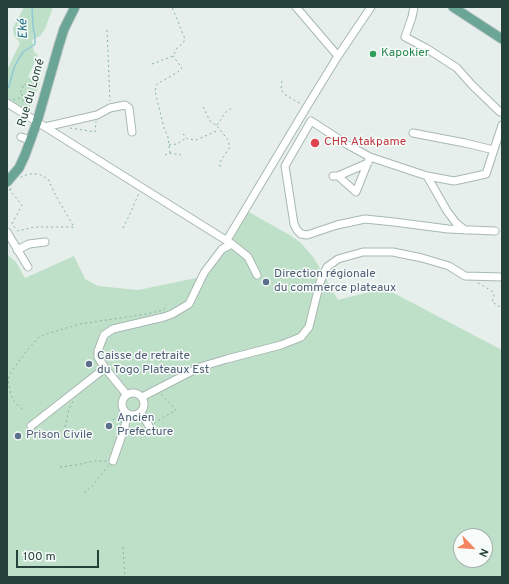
<!DOCTYPE html>
<html>
<head>
<meta charset="utf-8">
<style>
  body { margin:0 }
  #map { position:relative; width:509px; height:584px; overflow:hidden; background:#e6efeb; font-family:Overpass,sans-serif }
  canvas { display:block }
  .frame { position:absolute; inset:0; border:8px solid #24423a; pointer-events:none }
  .north { position:absolute; left:453px; top:528px; width:40px; height:40px; box-sizing:border-box; background:#f7fbf9; border:1px solid #a3b1ad; border-radius:50%; rotate:115deg; font-size:11px; font-weight:700; line-height:16px; text-align:center; color:#24423a }
  .north::after { content:''; display:block; margin:auto; width:14px; height:18px; background:#f4845f; clip-path:polygon(50% 0,100% 100%,50% 72%,0 100%) }
  .scale { position:absolute; left:16px; top:550px; width:83px; height:18px; box-sizing:border-box; border:2px solid #24423a; border-top:0; padding-left:5px; font-size:12px; line-height:14px; white-space:nowrap; color:#24423a; -webkit-text-stroke:3px #f7fbf9; paint-order:stroke }
</style>
</head>
<body>
<div id="map">
<canvas width="509" height="584"></canvas>
<div class="frame"></div>
<div class="north">N</div>
<div class="scale">100 m</div>
</div>
<script>
const ctx = document.querySelector('canvas').getContext('2d');
ctx.lineJoin = 'round';
function fill(path, color) { ctx.fillStyle = color; ctx.fill(path, 'evenodd'); }
const poly = rows => new Path2D(rows.map(r => 'M' + r).join(''));
function trace(path, color, width, dash) { ctx.strokeStyle = color; ctx.lineWidth = width; ctx.lineCap = dash ? 'butt' : 'round'; ctx.setLineDash(dash || []); ctx.stroke(path); }
function label(font, color, halo, rows, align = 'center') {
  ctx.font = font + ' Overpass,sans-serif'; ctx.lineWidth = 3; ctx.setLineDash([]); ctx.textBaseline = 'middle'; ctx.strokeStyle = halo; ctx.fillStyle = color; for (const [text, x, y, turn = 0] of rows) {
    ctx.save(); ctx.translate(x, y); ctx.rotate((+turn || 0) * Math.PI / 180); ctx.textAlign = isNaN(turn) ? turn : align; if (halo) ctx.strokeText(text, 0, 0); ctx.fillText(text, 0, 0); ctx.restore();
  }
}
const green = poly([
  [24,7,53,7,45,29,40,36,32,40,34,52,38,55,28,77,40,83,28,112,7,99,8,94,7,94,7,70,20,43,14,35,13,28],
  [247,211,288,234,300,242,314,258,338,300,384,288,502,350,502,577,7,577,7,254,16,262,25,278,74,256,85,279,98,286,138,290,201,277,215,263,232,240],
  [461,536,485,536,485,560,461,560]
]);
const stream = poly([
  [7,89,9,86,14,68,18,60,23,52,35,44,35,36,33,27,32,7]
]);
const path = poly([
  [107,30,110,101],
  [152,64,173,56,177,48,183,43,185,39,172,7],
  [282,81,281,89,284,94,301,104],
  [26,97,29,92,37,95],
  [13,100,19,98,24,101,26,97,20,94,24,84,31,88,29,92],
  [203,107,210,121,217,126,228,140,230,147,220,162,220,168],
  [217,125,226,112,232,108],
  [70,128,95,132,96,121],
  [183,134,188,139,196,140,219,130],
  [169,145,177,144,186,138],
  [170,153,168,137,164,128,155,91,157,84,178,72,182,68,173,56],
  [165,155,170,153,181,155],
  [9,189,22,205,12,224,18,231,34,227,74,227,56,196,48,179,39,174,30,174,22,176,20,179],
  [10,190,12,187],
  [123,228,130,214,139,193],
  [478,283,492,291,494,296,492,302,502,308],
  [22,409,14,401,11,395,8,380,11,372,28,349,40,336,80,324,146,314,163,310,167,305],
  [113,420,120,414],
  [154,423,176,410,161,394],
  [65,427,69,409,73,401],
  [60,467,76,465,94,461,107,461],
  [84,493,92,486,109,465],
  [123,547,125,577]
]);
const minor = poly([
  [296,7,338,56],
  [414,7,412,17,405,37,426,48,457,68,472,85,500,112,502,112],
  [7,103,232,244,222,249,204,273,189,304,172,314,164,317,113,329,104,335,98,351,98,357,105,368,127,395],
  [45,127,97,115,110,108,125,105,129,108,132,132],
  [413,133,465,143,494,150],
  [21,137,30,140],
  [333,176,338,176,356,192,370,157],
  [338,176,368,163],
  [427,176,447,211,456,223,465,230],
  [495,231,448,229,394,222,365,219,337,225,307,235,301,234,297,230,294,224,285,166,311,121,348,145,370,157,427,176,454,181,486,174,502,125],
  [7,232,28,267],
  [227,240,306,108,338,56,371,7],
  [232,244,248,257,257,275],
  [17,250,29,244,45,242],
  '122 404a11 11 0 1 1 22 0a11 11 0 1 1-22 0Z',
  [142,397,200,367,227,359,281,345,301,337,309,327,320,282,327,267,338,259,363,252,393,252,422,258,449,266,465,276,502,277],
  [141,413,149,426],
  [31,426,105,368],
  [113,461,125,426,127,414]
]);
const major = poly([
  [453,7,502,39],
  [7,182,19,168,25,155,37,122,59,45,64,29,75,7]
]);
const markers = [
  [373,54,4,"#2e9e5b"],
  [315,143,5,"#e0444e"],
  [266,282,4,"#5c6f8a"],
  [89,364,4,"#5c6f8a"],
  [109,426,4,"#5c6f8a"],
  [18,436,4,"#5c6f8a"]
];
const leisureNames = [
  ["Kapokier",381,54]
];
const streetNames = [
  ["Rue du Lomé",32,93,-74]
];
const healthNames = [
  ["CHR Atakpame",324,143]
];
const serviceNames = [
  ["Direction régionale",274,275],
  ["du commerce plateaux",274,289],
  ["Caisse de retraite",97,357],
  ["du Togo Plateaux Est",97,371],
  ["Ancien",117,419],
  ["Prefecture",117,433],
  ["Prison Civile",26,436]
];
const waterNames = [
  ["Eké",24,29,-92]
];
fill(green, '#bfe0c8');
trace(stream, '#8ec9d4', 1.5);
trace(minor, '#a8b8b2', 9);
trace(major, '#c2cac8', 11);
trace(path, '#86b3a5', 1, [2, 3]);
trace(minor, '#fff', 7);
trace(major, '#6aa596', 9);
for (const [x, y, r, color] of markers) { const dot = new Path2D(); dot.arc(x, y, r, 0, 2 * Math.PI); ctx.fillStyle = color; ctx.fill(dot); trace(dot, '#f7fbf9', 1.5); }
label('12px', '#27864d', '#f7fbf9', leisureNames, 'left');
label('12px', '#24423a', '#f7fbf9', streetNames);
label('12px', '#be3a42', '#f7fbf9', healthNames, 'left');
label('12px', '#4e5e75', '#f7fbf9', serviceNames, 'left');
label('italic 13px', '#1c6f80', '#f7fbf9', waterNames);
</script>
</body>
</html>
